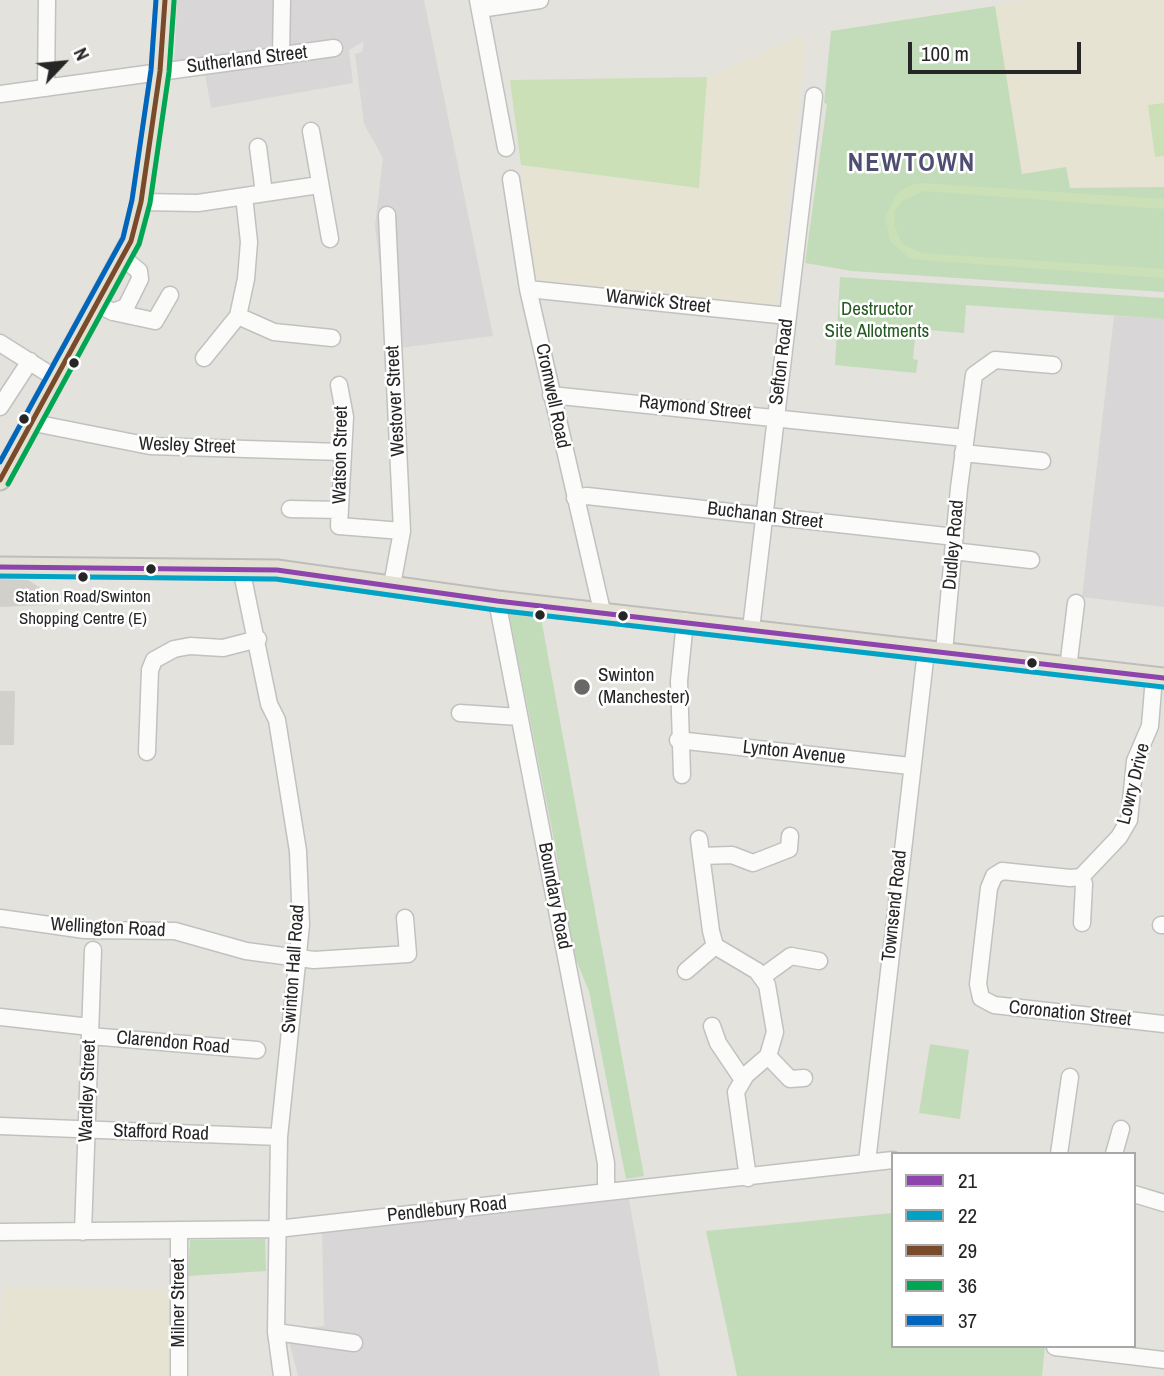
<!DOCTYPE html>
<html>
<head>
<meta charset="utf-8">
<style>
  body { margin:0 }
  #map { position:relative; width:1164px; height:1376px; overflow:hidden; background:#e4e2dc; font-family:"Archivo Narrow",sans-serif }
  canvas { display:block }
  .legend { position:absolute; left:891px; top:1152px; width:245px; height:196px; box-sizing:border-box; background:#fff; border:2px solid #a8a8a8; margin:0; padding:9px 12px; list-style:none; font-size:21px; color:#262626 }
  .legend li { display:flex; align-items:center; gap:14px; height:35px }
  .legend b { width:35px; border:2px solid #a8a8a8 }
  .north { position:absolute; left:28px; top:28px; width:70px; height:70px; -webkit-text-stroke:5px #fff; paint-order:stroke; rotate:64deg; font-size:19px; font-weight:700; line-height:28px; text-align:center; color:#262626 }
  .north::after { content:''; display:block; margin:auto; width:24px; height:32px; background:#262626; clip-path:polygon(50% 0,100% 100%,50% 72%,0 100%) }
  .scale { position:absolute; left:908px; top:42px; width:173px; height:32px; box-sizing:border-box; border:4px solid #262626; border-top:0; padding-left:9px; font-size:21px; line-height:24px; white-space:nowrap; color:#262626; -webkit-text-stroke:5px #fff; paint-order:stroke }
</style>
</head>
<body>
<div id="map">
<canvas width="1164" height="1376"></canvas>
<ul class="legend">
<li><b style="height:9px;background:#8e44ad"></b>21</li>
<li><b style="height:9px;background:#02a2c6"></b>22</li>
<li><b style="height:9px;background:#7a4b2a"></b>29</li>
<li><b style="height:9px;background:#00a651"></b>36</li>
<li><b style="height:9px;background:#0065bd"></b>37</li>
</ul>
<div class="north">N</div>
<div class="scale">100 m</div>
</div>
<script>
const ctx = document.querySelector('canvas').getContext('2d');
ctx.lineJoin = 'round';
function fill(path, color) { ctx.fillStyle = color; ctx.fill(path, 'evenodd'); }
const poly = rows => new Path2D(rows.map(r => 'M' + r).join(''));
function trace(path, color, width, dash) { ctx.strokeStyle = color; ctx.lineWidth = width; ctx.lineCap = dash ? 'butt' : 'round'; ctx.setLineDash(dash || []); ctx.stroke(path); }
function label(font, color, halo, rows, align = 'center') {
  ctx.font = font + ' "Archivo Narrow",sans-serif'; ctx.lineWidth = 5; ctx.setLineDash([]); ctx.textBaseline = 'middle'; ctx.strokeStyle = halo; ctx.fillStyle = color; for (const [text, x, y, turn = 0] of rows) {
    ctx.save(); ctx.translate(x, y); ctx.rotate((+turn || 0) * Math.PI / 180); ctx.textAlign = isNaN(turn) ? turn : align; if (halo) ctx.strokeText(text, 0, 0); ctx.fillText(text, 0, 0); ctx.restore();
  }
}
const industrial = poly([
  [177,0,424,0,493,336,399,348,380,268,375,226,383,158,364,124,355,54,362,52,364,41,349,50,353,83,211,108,203,63,174,66],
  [1114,316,1164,319,1164,607,1082,597],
  [629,1199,660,1376,298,1376,286,1329,324,1326,322,1231]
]);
const education = poly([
  [1031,0,1164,0,1164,292,852,271,805,263,827,104,824,103,831,31],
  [799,37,806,43,776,307,535,279,521,165,699,188,707,77],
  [4,1288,168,1289,169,1376,0,1376,0,1326]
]);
const green = poly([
  [995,6,1022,174,1066,167,1070,188,1164,187,1164,292,852,271,805,263,827,104,824,103,831,31],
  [840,277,1164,298,1164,319,966,305,964,333,916,329,913,359,918,360,916,373,835,365],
  [509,614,541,618,644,1176,626,1179,589,991,572,950,555,845],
  [930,1044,969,1050,960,1119,919,1113],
  [893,1213,893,1346,1045,1346,1042,1376,737,1376,706,1231],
  [265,1239,266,1271,188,1276,190,1240]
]);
const pitch = poly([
  [707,77,699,188,521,165,510,80],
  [1164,103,1164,156,1155,157,1148,105],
  [922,183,1164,199,1164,209,924,191,902,201,895,211,894,225,902,244,922,253,1164,269,1164,278,910,259,890,241,885,216,897,194,911,185]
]);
const plaza = poly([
  [0,579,28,580,42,589,48,605,0,607],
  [0,691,15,691,14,745,0,745]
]);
const minor = poly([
  [478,0,506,148],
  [480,9,540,0],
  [281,56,282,0],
  [46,88,47,0],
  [0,94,334,48],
  [311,131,330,239],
  [258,147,264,193],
  [511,179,528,289,602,611],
  [141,202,198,203,319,185],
  [387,215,402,531,392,585],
  [528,289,788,316],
  [99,305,113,312,126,307,140,279,139,271,123,258],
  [113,312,155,321,170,295],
  [238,316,274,332,332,338],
  [0,343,57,379],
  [204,358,238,316,246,279,249,242,244,196],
  [339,385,345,417,339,526,402,531],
  [551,395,965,438],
  [0,407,30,361],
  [34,423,150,446,342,452],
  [963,453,1042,461],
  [575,498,587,496,955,537],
  [290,509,340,510],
  [953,551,1031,560],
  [241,568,269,704,277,720,298,851,301,925,279,1137,276,1332,282,1376],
  [497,601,606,1163,606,1192],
  [751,629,814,96],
  [944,652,959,488,974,375,995,360,1053,365],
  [1068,668,1076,603],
  [460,713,519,717],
  [678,740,910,766],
  [147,752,150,670,154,660,174,649,190,646,223,648,258,639],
  [682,775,679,681,685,621],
  [699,839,711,931,715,946,757,971,767,985,775,1032,768,1056,746,1075,736,1092,748,1178],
  [701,856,732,855,753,863,789,849,790,836],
  [1081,877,1070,878,1002,871,994,876,989,888,978,984,981,998,994,1005,1164,1024],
  [1081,877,1119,837,1129,820,1135,761,1150,726,1154,677],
  [1081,877,1084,884,1082,923],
  [0,918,85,930,175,931,246,951,314,960,408,954,405,918],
  [1161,925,1164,925],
  [686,971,715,946],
  [762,977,791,956,819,961],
  [0,1017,90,1027],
  [712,1026,718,1043,743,1080],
  [90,1036,257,1050],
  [768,1056,790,1079,804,1078],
  [0,1126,279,1137],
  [1059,1154,1070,1077],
  [1114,1154,1121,1129],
  [867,1162,926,651],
  [1134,1194,1164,1203],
  [179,1230,179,1376],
  [0,1232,277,1229,893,1160],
  [83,1232,93,950],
  [276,1332,354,1343],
  [1055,1347,1164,1360]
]);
const major = poly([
  [0,480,131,241,141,202,160,71,165,0],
  [0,567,277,570,497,601,1164,678]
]);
const bus1 = poly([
  [0,567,277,570,497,601,1164,678]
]);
const bus2 = poly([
  [0,576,276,579,496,610,1163,687]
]);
const bus3 = poly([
  [0,480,131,241,141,202,160,71,165,0]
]);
const bus4 = poly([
  [8,484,139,244,150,203,169,72,174,1]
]);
const bus5 = poly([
  [0,462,123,238,132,200,151,70,156,0]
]);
const markers = [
  [74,363,6,"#262626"],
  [24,419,6,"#262626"],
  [151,569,6,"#262626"],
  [83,577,6,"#262626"],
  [540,615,6,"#262626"],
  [623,616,6,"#262626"],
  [1032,663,6,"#262626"],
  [582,687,9,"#686866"]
];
const busNames = [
  ["Station Road/Swinton",83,597],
  ["Shopping Centre (E)",83,619]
];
const streetNames = [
  ["Sutherland Street",247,60,-7],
  ["Warwick Street",658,302,6],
  ["Sefton Road",782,362,-83],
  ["Cromwell Road",552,396,78],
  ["Westover Street",396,401,-93],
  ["Raymond Street",695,408,6],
  ["Wesley Street",187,446,2],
  ["Watson Street",341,455,-89],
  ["Buchanan Street",765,516,7],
  ["Dudley Road",954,545,-85],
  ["Lynton Avenue",794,753,6],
  ["Lowry Drive",1134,784,-76],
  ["Boundary Road",554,896,79],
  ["Townsend Road",895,906,-84],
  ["Wellington Road",108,928,3],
  ["Swinton Hall Road",294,969,-86],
  ["Coronation Street",1070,1014,6],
  ["Clarendon Road",173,1043,5],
  ["Wardley Street",88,1091,-88],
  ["Stafford Road",161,1133,2],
  ["Pendlebury Road",447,1210,-6],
  ["Milner Street",179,1303,-90]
];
const parkNames = [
  ["Destructor",877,310],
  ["Site Allotments",877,332]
];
const poiNames = [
  ["Swinton",598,676],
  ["(Manchester)",598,698]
];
const districtNames = [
  ["NEWTOWN",912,164]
];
fill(industrial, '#d9d6d7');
fill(education, '#e6e3d2');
fill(green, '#c2dcb9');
fill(pitch, '#cbe0b7');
fill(plaza, '#d2d0ca');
trace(minor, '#c2c1c1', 19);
trace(major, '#bebdbb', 23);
trace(minor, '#fbfbfa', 16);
trace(major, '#e3e1d4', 19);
trace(bus1, '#8e44ad', 5);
trace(bus2, '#02a2c6', 5);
trace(bus3, '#7a4b2a', 5);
trace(bus4, '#00a651', 5);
trace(bus5, '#0065bd', 5);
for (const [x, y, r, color] of markers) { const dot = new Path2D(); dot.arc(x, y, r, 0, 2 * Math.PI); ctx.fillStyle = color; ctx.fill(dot); trace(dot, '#fff', 2.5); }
label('17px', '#262626', '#fff', busNames);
label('19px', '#262626', '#fff', streetNames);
label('19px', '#245921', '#fff', parkNames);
label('19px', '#262626', '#fff', poiNames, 'left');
ctx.letterSpacing = '2px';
label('bold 26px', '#4d4e71', '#fff', districtNames);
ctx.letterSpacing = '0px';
</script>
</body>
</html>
